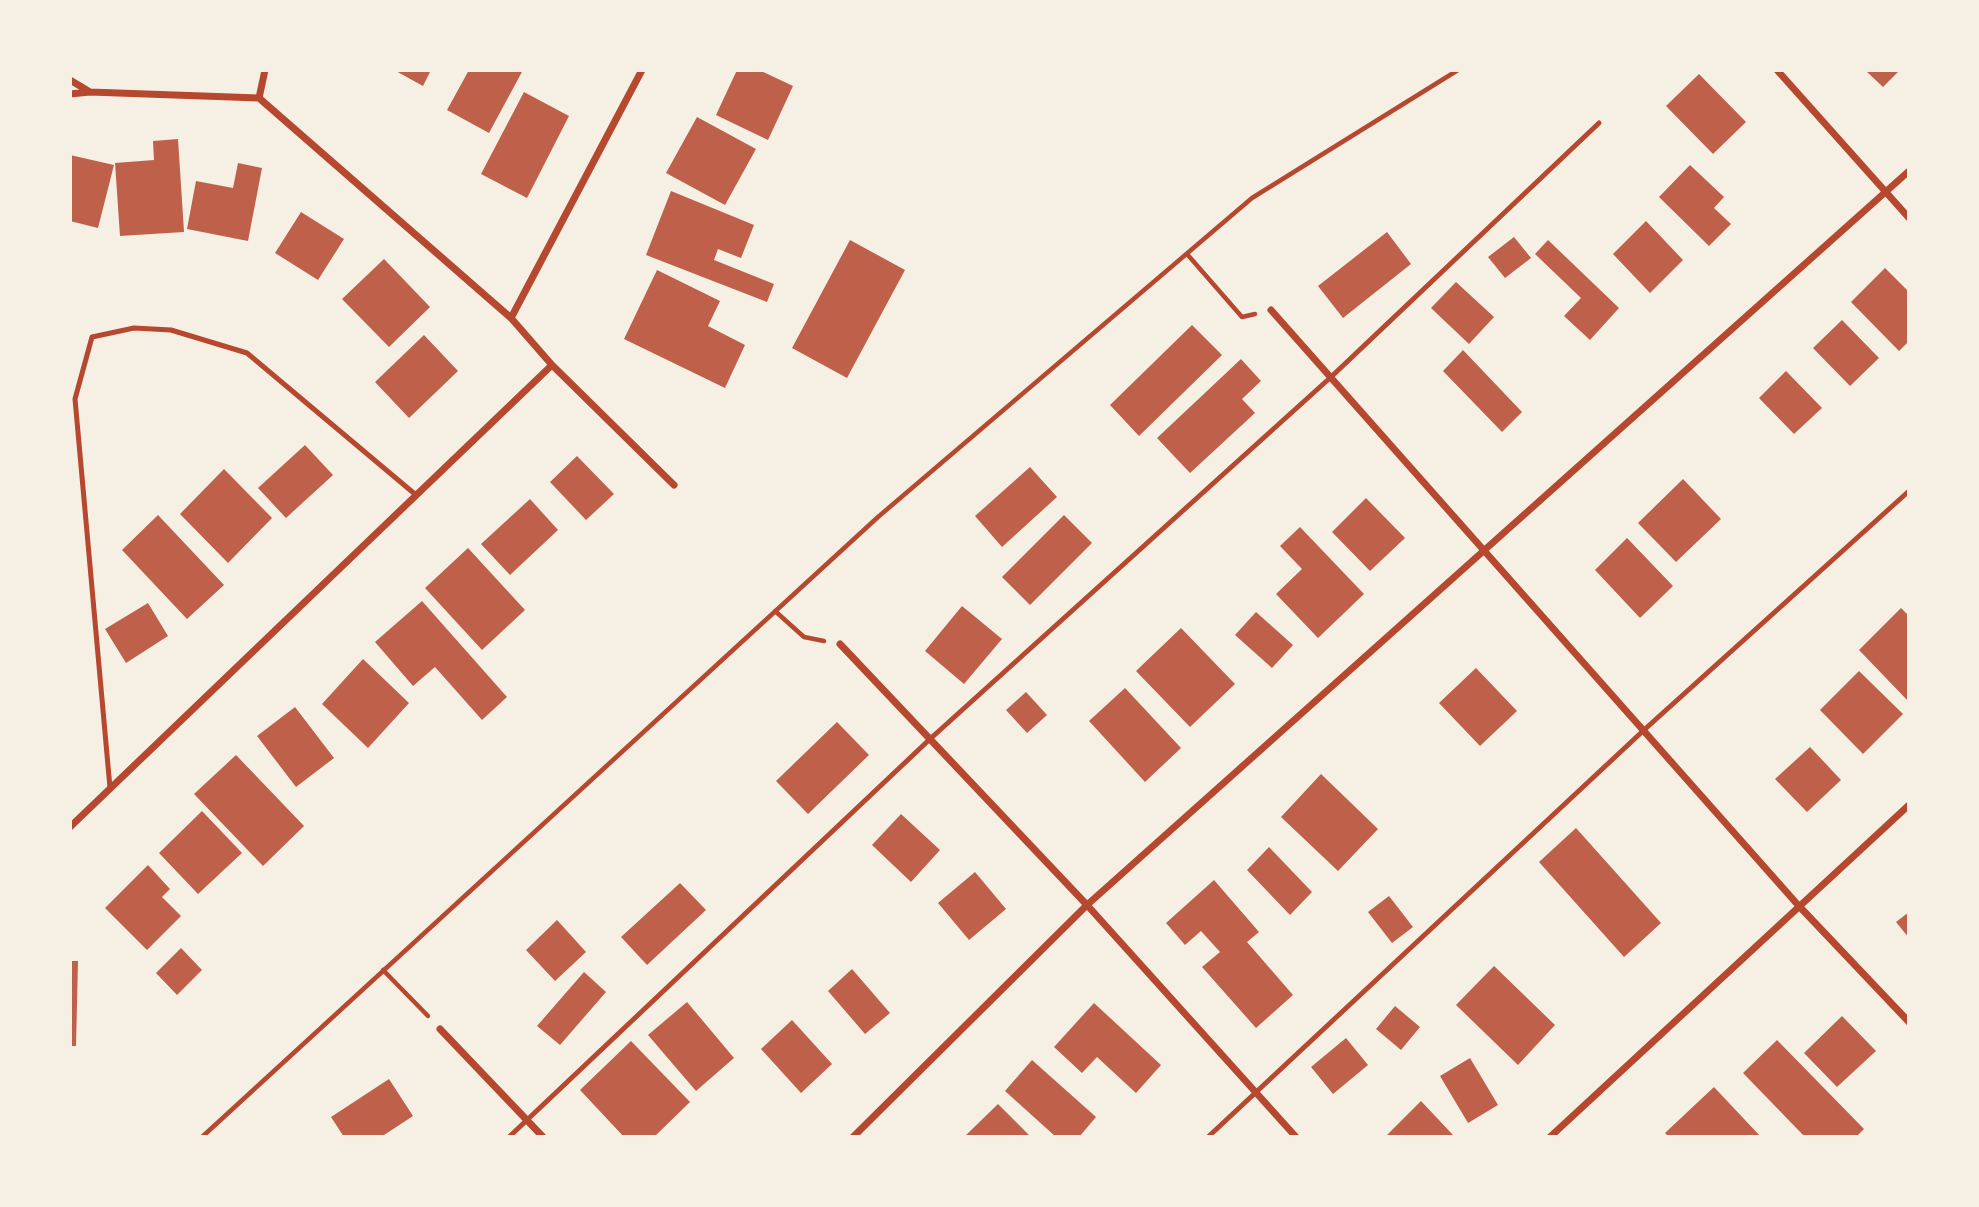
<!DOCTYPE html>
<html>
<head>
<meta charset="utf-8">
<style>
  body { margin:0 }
  #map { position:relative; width:1979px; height:1207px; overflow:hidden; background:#f6efe4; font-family:"Roboto Condensed",sans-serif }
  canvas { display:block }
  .frame { position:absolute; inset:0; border:72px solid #f6efe4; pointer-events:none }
</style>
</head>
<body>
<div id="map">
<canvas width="1979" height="1207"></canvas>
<div class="frame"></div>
</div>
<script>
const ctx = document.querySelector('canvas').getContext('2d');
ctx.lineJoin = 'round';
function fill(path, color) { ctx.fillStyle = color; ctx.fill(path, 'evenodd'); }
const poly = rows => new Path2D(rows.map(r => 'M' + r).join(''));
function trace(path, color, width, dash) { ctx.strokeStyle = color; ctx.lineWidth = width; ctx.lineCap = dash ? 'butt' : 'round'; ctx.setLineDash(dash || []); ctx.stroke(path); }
const building = poly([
  [394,70,431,70,423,86],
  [469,70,523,70,489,133,447,110],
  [737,70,759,70,793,86,768,140,716,115],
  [1865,70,1900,70,1883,87],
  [1699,74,1746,122,1713,154,1666,106],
  [524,92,569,116,527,198,481,174],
  [697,117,756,149,725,205,666,173],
  [178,139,184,232,120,236,115,163,154,160,153,141],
  [70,155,114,165,98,228,70,221],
  [238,163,262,168,248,241,187,229,196,181,233,188],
  [1690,165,1724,197,1714,208,1731,224,1709,246,1659,197],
  [671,191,754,225,741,258,718,249,714,260,774,284,767,302,646,255],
  [301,212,344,239,318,280,275,253],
  [1646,221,1683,260,1650,293,1613,254],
  [1387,232,1411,264,1343,318,1318,286],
  [1514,237,1531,258,1505,278,1488,257],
  [850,240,905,270,847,378,792,348],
  [1548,240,1619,308,1590,340,1564,316,1581,298,1535,254],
  [384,259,430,307,389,347,342,299],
  [1885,268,1909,292,1909,341,1899,351,1851,302],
  [657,270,720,301,708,326,745,345,725,388,624,339],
  [1456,282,1494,317,1469,344,1431,308],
  [1842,320,1879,358,1850,386,1813,348],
  [1192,325,1222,355,1139,436,1110,405],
  [424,335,458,371,409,418,375,382],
  [1463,350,1522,412,1502,432,1443,371],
  [1241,359,1261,381,1242,399,1255,413,1190,473,1157,438],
  [1786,371,1822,408,1794,434,1759,398],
  [305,445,333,475,286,518,258,488],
  [577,456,614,494,586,520,550,482],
  [1030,467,1057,497,1002,547,975,516],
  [224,469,272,518,228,563,180,514],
  [1683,479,1721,519,1676,562,1638,523],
  [1366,498,1405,538,1370,571,1332,532],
  [530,499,558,530,510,575,481,544],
  [158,515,224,585,187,619,122,550],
  [1064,515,1092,543,1030,605,1002,577],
  [1300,527,1364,594,1318,638,1276,594,1302,569,1280,546],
  [1627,538,1673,586,1640,618,1595,570],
  [468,548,525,610,482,650,425,588],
  [422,601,507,697,482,720,435,667,413,686,375,642],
  [148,603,168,636,126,663,105,629],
  [962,606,1002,639,964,684,925,651],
  [1901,608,1909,616,1909,702,1859,650],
  [1256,612,1293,645,1272,668,1235,635],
  [1181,628,1235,684,1190,727,1136,671],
  [363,659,409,703,368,748,322,704],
  [1476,668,1517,711,1480,746,1439,703],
  [1859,671,1903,714,1863,754,1820,710],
  [1125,688,1181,748,1145,782,1089,721],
  [1026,692,1047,715,1027,733,1006,710],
  [295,707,334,758,296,787,257,736],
  [837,722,869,755,808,814,776,781],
  [1810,747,1841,780,1807,812,1775,779],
  [236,755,304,826,263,866,194,794],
  [1321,774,1378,829,1338,871,1281,817],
  [202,811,242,853,198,894,159,853],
  [901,814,940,850,911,882,872,845],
  [1576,828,1661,923,1624,957,1539,862],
  [1269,847,1312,892,1290,915,1247,870],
  [148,865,170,889,162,897,181,916,147,950,105,908],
  [975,872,1006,909,969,940,938,903],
  [1214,880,1259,932,1247,942,1293,995,1256,1028,1202,967,1220,952,1201,931,1185,945,1166,923],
  [680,883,706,910,647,965,621,937],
  [1389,896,1413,927,1392,943,1368,912],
  [1909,912,1909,938,1896,922],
  [557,920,586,952,555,981,526,950],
  [181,948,202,970,177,995,156,973],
  [70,961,78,961,76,1046,70,1046],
  [1494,966,1555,1025,1518,1065,1456,1005],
  [852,969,890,1013,865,1034,828,991],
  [584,972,606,992,560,1045,537,1026],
  [687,1002,734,1058,696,1091,648,1035],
  [1094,1003,1161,1065,1136,1093,1097,1057,1082,1073,1054,1047],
  [1395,1006,1420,1027,1401,1050,1376,1029],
  [1842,1016,1876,1051,1837,1087,1804,1053],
  [792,1020,832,1064,801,1093,761,1049],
  [1346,1038,1368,1065,1333,1094,1311,1067],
  [1777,1040,1864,1129,1856,1137,1805,1137,1743,1073],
  [631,1041,690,1102,654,1137,624,1137,580,1090],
  [1470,1058,1498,1105,1468,1123,1440,1076],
  [1032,1060,1096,1117,1079,1137,1056,1137,1005,1091],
  [389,1079,413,1116,381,1137,344,1137,331,1117],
  [1714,1087,1761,1137,1669,1137,1665,1133],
  [1421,1101,1453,1135,1385,1137],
  [998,1104,1031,1137,964,1137]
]);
const path = poly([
  [1187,254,1242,317,1255,314],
  [775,611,804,637,824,641],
  [383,970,428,1016],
  [202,1137,878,517,1252,198,1458,70]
]);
const service = poly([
  [110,788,75,399,92,337,134,328,171,330,247,353,416,495],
  [509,1137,930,739,1331,377,1599,123],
  [1208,1137,1644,730,1909,491]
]);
const minor = poly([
  [1777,70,1909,218],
  [70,80,90,92,259,98,511,318,552,365,674,485],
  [70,94,90,92],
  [259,98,265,70],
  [1271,310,1798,905,1909,1022],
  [511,318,642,70],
  [840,644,1087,905,1296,1137],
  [70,827,552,365],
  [440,1029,543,1137],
  [853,1137,1087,905,1909,171],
  [1550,1137,1909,805]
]);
fill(building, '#bf614a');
trace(path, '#b5482f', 4.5);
trace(service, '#b5482f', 5);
trace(minor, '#b5482f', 7);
</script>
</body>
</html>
